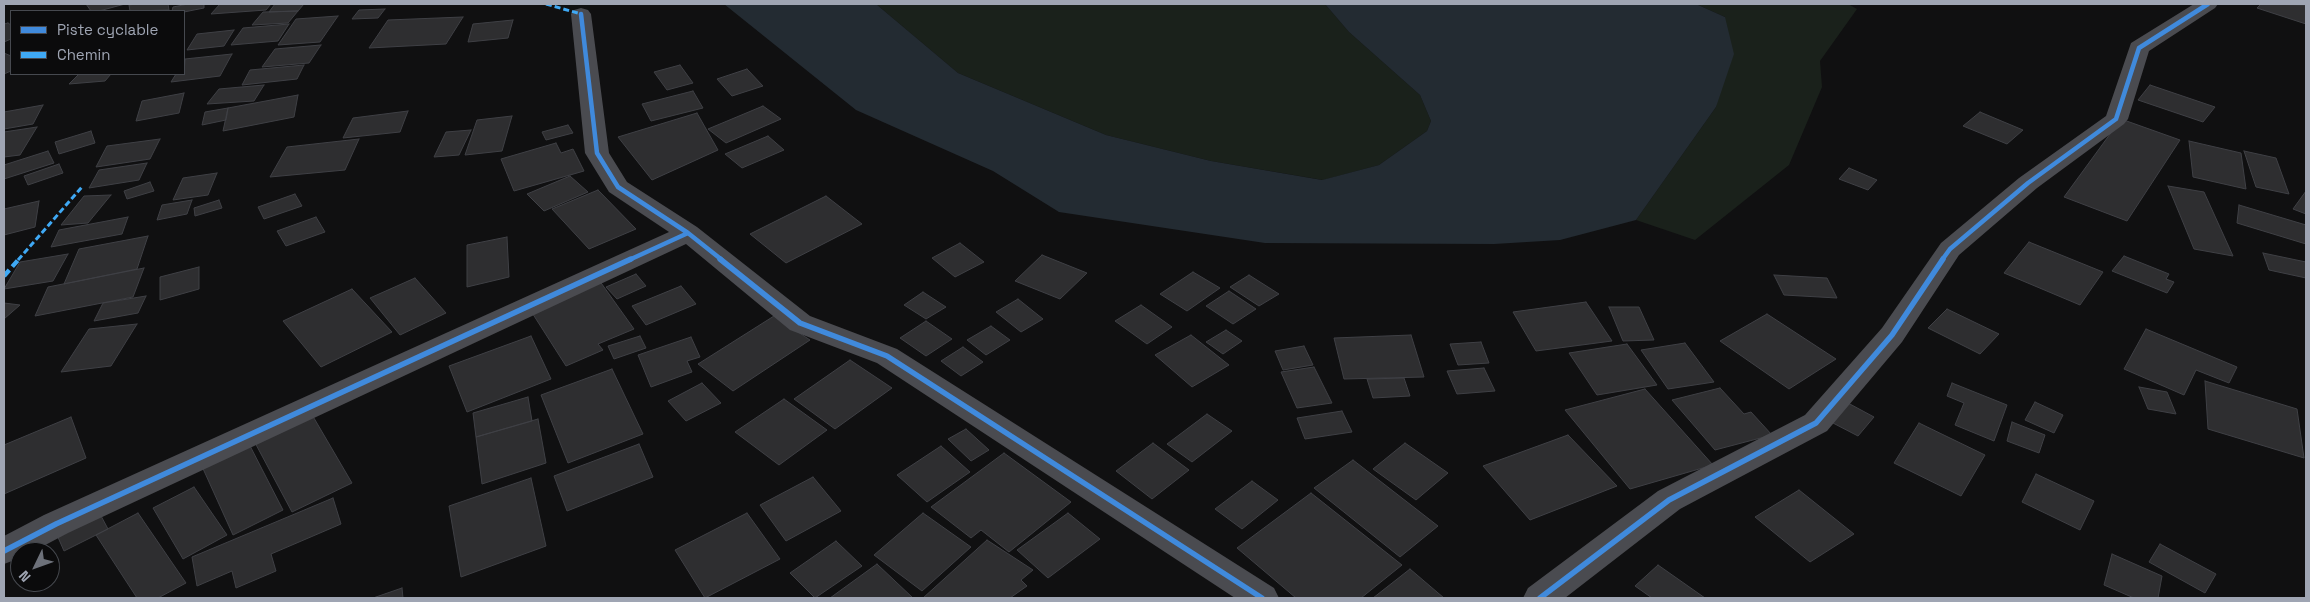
<!DOCTYPE html>
<html>
<head>
<meta charset="utf-8">
<style>
  body { margin:0 }
  #map { position:relative; width:2310px; height:602px; overflow:hidden; background:#101011; font-family:"Space Grotesk",sans-serif }
  canvas { display:block }
  .frame { position:absolute; inset:0; border:5px solid #9fa5b3; pointer-events:none }
  .legend { position:absolute; left:10px; top:10px; width:175px; height:65px; box-sizing:border-box; background:#0b0b0c; border:1px solid #46494f; margin:0; padding:6px 9px; list-style:none; font-size:15px; color:#9fa5b3 }
  .legend li { display:flex; align-items:center; gap:10px; height:25px }
  .legend b { width:25px; border:1px solid #46494f }
  .north { position:absolute; left:10px; top:542px; width:50px; height:50px; box-sizing:border-box; background:#0b0b0c; border:1px solid #46494f; border-radius:50%; rotate:228deg; font-size:14px; font-weight:700; line-height:20px; text-align:center; color:#9fa5b3 }
  .north::after { content:''; display:block; margin:auto; width:18px; height:22px; background:#6d717a; clip-path:polygon(50% 0,100% 100%,50% 72%,0 100%) }
</style>
</head>
<body>
<div id="map">
<canvas width="2310" height="602"></canvas>
<div class="frame"></div>
<ul class="legend">
<li><b style="height:6px;background:#408adc"></b>Piste cyclable</li>
<li><b style="height:6px;background:#3fa9f5"></b>Chemin</li>
</ul>
<div class="north">N</div>
</div>
<script>
const ctx = document.querySelector('canvas').getContext('2d');
ctx.lineJoin = 'round';
function fill(path, color) { ctx.fillStyle = color; ctx.fill(path, 'evenodd'); }
const poly = rows => new Path2D(rows.map(r => 'M' + r).join(''));
function trace(path, color, width, dash) { ctx.strokeStyle = color; ctx.lineWidth = width; ctx.lineCap = dash ? 'butt' : 'round'; ctx.setLineDash(dash || []); ctx.stroke(path); }
const green = poly([
  [876,4,1325,4,1349,32,1420,95,1431,121,1427,131,1379,165,1323,180,1211,161,1106,135,958,73],
  [1696,4,1848,4,1857,9,1820,61,1822,87,1789,165,1695,240,1636,220,1716,107,1725,17]
]);
const water = poly([
  [724,4,876,4,958,73,1106,135,1211,161,1322,180,1379,165,1427,131,1431,121,1420,95,1349,32,1325,4,1696,4,1725,17,1734,54,1716,107,1636,220,1560,240,1494,244,1265,243,1059,212,993,171,856,110]
]);
const building = poly([
  [86,4,125,4,99,11,91,11,86,4],
  [136,4,168,4,169,10,130,11,129,5,136,4],
  [188,4,204,4,204,8,184,12,172,11,173,7,188,4],
  [220,4,271,4,266,10,211,14,220,4],
  [275,4,304,4,298,11,269,12,275,4],
  [2261,4,2306,5,2306,24,2257,8,2261,4],
  [385,9,378,18,352,19,359,10,385,9],
  [298,11,288,23,252,25,263,12,298,11],
  [338,16,320,42,278,45,296,19,338,16],
  [463,17,446,44,369,48,388,20,463,17],
  [513,20,508,38,468,42,473,24,513,20],
  [8,23,11,25,11,39,4,42,4,24,8,23],
  [289,24,278,41,231,45,243,28,289,24],
  [234,30,224,46,187,50,197,34,234,30],
  [321,45,309,63,262,67,275,49,321,45],
  [4,53,11,56,11,71,4,74,4,53],
  [232,54,220,76,171,82,176,74,184,74,185,59,232,54],
  [304,65,297,79,242,85,250,70,304,65],
  [680,65,693,83,667,90,654,72,680,65],
  [747,69,763,86,732,96,717,79,747,69],
  [79,74,111,74,105,81,69,84,79,74],
  [264,85,254,101,207,104,219,89,264,85],
  [2150,85,2215,107,2203,122,2138,100,2150,85],
  [693,91,703,108,651,121,642,104,693,91],
  [184,93,179,113,136,121,142,101,184,93],
  [298,95,294,117,223,131,228,108,298,95],
  [43,105,33,124,4,129,4,112,43,105],
  [763,106,781,119,726,143,708,129,763,106],
  [228,108,226,120,202,125,205,112,228,108],
  [408,111,400,132,343,138,353,118,408,111],
  [1980,112,2023,130,2007,144,1963,126,1980,112],
  [697,113,718,150,652,180,618,137,697,113],
  [512,116,502,151,465,155,477,120,512,116],
  [2121,119,2180,140,2127,221,2064,197,2121,119],
  [568,125,573,133,546,140,542,132,568,125],
  [37,127,20,155,4,157,4,132,37,127],
  [471,130,459,155,434,157,446,132,471,130],
  [91,131,95,143,59,154,55,142,91,131],
  [768,136,784,150,742,168,725,154,768,136],
  [160,139,150,159,96,167,107,146,160,139],
  [359,139,345,170,270,177,287,147,359,139],
  [2189,141,2241,153,2246,189,2193,177,2189,141],
  [556,143,561,153,573,149,584,171,514,191,501,159,556,143],
  [48,151,54,163,4,179,4,165,48,151],
  [2244,151,2276,158,2289,194,2256,187,2244,151],
  [147,163,139,180,89,188,99,170,147,163],
  [59,164,63,173,28,185,24,176,59,164],
  [1849,168,1877,180,1868,190,1839,179,1849,168],
  [217,173,208,195,173,200,183,178,217,173],
  [570,176,588,192,544,211,527,194,570,176],
  [150,182,154,191,127,199,124,191,150,182],
  [2168,186,2204,192,2233,256,2194,249,2168,186],
  [598,190,636,229,589,249,552,209,598,190],
  [2306,191,2306,214,2293,209,2306,191],
  [295,194,302,206,264,219,258,207,295,194],
  [111,195,88,223,61,225,84,196,111,195],
  [826,196,862,224,786,263,750,234,826,196],
  [192,200,187,214,157,220,162,205,192,200],
  [219,200,222,208,195,216,194,208,219,200],
  [39,201,35,227,4,235,4,209,39,201],
  [2239,205,2306,225,2306,244,2237,223,2239,205],
  [128,217,122,234,51,247,59,230,128,217],
  [316,217,325,232,286,246,277,231,316,217],
  [148,236,137,269,64,284,79,249,148,236],
  [507,237,509,277,467,287,467,245,507,237],
  [2029,242,2103,272,2080,305,2004,273,2029,242],
  [960,243,984,262,955,277,932,258,960,243],
  [2263,253,2306,262,2306,278,2269,270,2263,253],
  [68,254,53,281,4,289,20,262,68,254],
  [1042,255,1087,273,1060,299,1015,281,1042,255],
  [2124,256,2169,274,2166,279,2174,282,2167,293,2112,271,2124,256],
  [199,267,199,289,160,300,160,277,199,267],
  [144,268,133,297,35,316,48,287,144,268],
  [1193,272,1220,288,1187,311,1160,294,1193,272],
  [636,274,646,286,617,299,606,287,636,274],
  [1249,275,1279,294,1259,306,1230,287,1249,275],
  [1774,275,1827,278,1837,298,1784,295,1774,275],
  [415,278,446,313,400,335,370,298,415,278],
  [599,280,634,329,598,344,603,350,566,366,529,308,599,280],
  [681,286,696,304,646,325,632,306,681,286],
  [352,289,392,332,321,367,283,321,352,289],
  [1229,291,1256,309,1233,324,1206,306,1229,291],
  [923,292,946,307,926,319,904,305,923,292],
  [146,296,138,313,94,321,103,303,146,296],
  [1018,299,1043,319,1021,332,996,312,1018,299],
  [1586,302,1612,341,1536,351,1513,312,1586,302],
  [4,303,20,305,4,319,4,303],
  [1141,305,1172,327,1147,344,1115,321,1141,305],
  [1609,307,1639,307,1654,340,1623,341,1609,307],
  [1947,309,1999,334,1980,354,1928,328,1947,309],
  [1767,314,1836,359,1789,389,1720,341,1767,314],
  [774,316,810,340,733,391,698,364,774,316],
  [926,321,952,339,926,356,900,338,926,321],
  [137,324,111,366,61,372,89,329,137,324],
  [991,326,1010,340,986,355,967,340,991,326],
  [2146,329,2237,367,2229,383,2196,370,2184,395,2124,369,2146,329],
  [1226,330,1242,341,1223,354,1206,342,1226,330],
  [1191,335,1229,365,1192,387,1155,355,1191,335],
  [1411,335,1424,377,1344,379,1334,338,1411,335],
  [531,336,551,379,467,412,449,366,531,336],
  [640,336,646,348,614,359,608,346,640,336],
  [691,337,700,357,687,361,692,372,651,387,638,355,691,337],
  [1481,342,1489,363,1458,365,1450,344,1481,342],
  [1685,343,1714,382,1668,389,1641,350,1685,343],
  [1627,344,1657,385,1597,395,1569,353,1627,344],
  [1304,346,1313,365,1283,370,1275,351,1304,346],
  [963,347,983,362,961,376,941,361,963,347],
  [850,360,892,388,835,429,794,399,850,360],
  [1314,367,1332,403,1297,408,1281,372,1314,367],
  [1484,368,1495,391,1457,394,1447,371,1484,368],
  [612,369,643,434,568,463,541,395,612,369],
  [1404,378,1410,396,1373,398,1367,379,1404,378],
  [2205,381,2297,409,2304,458,2208,429,2205,381],
  [702,383,721,403,686,421,668,401,702,383],
  [1952,383,2007,405,1994,441,1955,425,1964,403,1947,396,1952,383],
  [2139,387,2167,392,2176,414,2148,409,2139,387],
  [1720,388,1744,414,1751,412,1772,435,1715,450,1672,400,1720,388],
  [1645,389,1713,465,1630,489,1565,410,1645,389],
  [528,397,532,421,476,437,473,413,528,397],
  [784,399,827,430,779,465,735,432,784,399],
  [2035,402,2063,415,2054,433,2025,420,2035,402],
  [1848,403,1874,417,1858,436,1831,422,1848,403],
  [1342,411,1352,432,1305,439,1297,418,1342,411],
  [311,413,352,483,292,512,253,439,311,413],
  [1207,414,1232,431,1192,462,1167,444,1207,414],
  [71,417,86,458,4,494,4,445,71,417],
  [538,419,546,463,482,484,476,437,538,419],
  [2012,422,2045,435,2039,453,2007,441,2012,422],
  [1919,423,1985,455,1961,496,1894,463,1919,423],
  [966,429,989,450,971,461,948,439,966,429],
  [1568,435,1617,486,1530,520,1483,466,1568,435],
  [247,440,283,510,233,535,200,462,247,440],
  [1153,443,1189,470,1152,499,1116,471,1153,443],
  [1405,443,1448,473,1416,500,1373,469,1405,443],
  [639,444,653,477,567,511,554,476,639,444],
  [941,446,970,472,927,502,897,475,941,446],
  [1004,453,1071,502,1009,552,981,530,971,538,931,507,1004,453],
  [1353,460,1438,526,1400,557,1314,488,1353,460],
  [2036,474,2094,501,2080,530,2022,502,2036,474],
  [813,477,841,511,786,541,760,505,813,477],
  [531,478,546,546,461,577,449,506,531,478],
  [1252,481,1278,500,1242,529,1215,509,1252,481],
  [194,487,227,535,183,559,153,508,194,487],
  [1799,490,1854,534,1810,562,1755,517,1799,490],
  [1311,493,1402,565,1361,598,1296,598,1237,548,1311,493],
  [333,498,341,524,271,554,276,571,236,588,232,571,197,586,192,557,333,498],
  [138,513,186,583,158,598,137,598,96,535,138,513],
  [747,513,780,559,705,598,675,550,747,513],
  [923,513,971,547,922,591,874,555,923,513],
  [1068,513,1100,539,1048,578,1017,550,1068,513],
  [100,514,108,529,64,551,57,535,100,514],
  [987,540,1033,570,1021,580,1027,586,1010,598,923,598,987,540],
  [836,541,862,566,815,598,790,573,836,541],
  [2160,544,2216,574,2205,593,2149,562,2160,544],
  [2112,554,2162,576,2158,598,2134,598,2104,585,2112,554],
  [877,564,913,598,830,598,877,564],
  [1658,565,1705,598,1652,598,1635,586,1658,565],
  [1410,569,1444,598,1373,598,1410,569],
  [402,588,403,598,373,598,402,588]
]);
const minor = poly([
  [2194,4,2218,4,2215,8,2149,51,2128,119,2124,124,2037,188,1959,255,1902,342,1827,431,1680,509,1565,598,1523,598,1528,588,1658,491,1805,415,1882,328,1941,243,2019,178,2106,116,2131,43,2194,4],
  [581,8,588,10,591,14,609,153,627,182,697,227,810,316,897,349,1274,588,1279,598,1235,598,877,363,790,330,686,244,68,533,32,552,20,552,20,558,4,564,4,536,44,515,669,232,609,192,585,153,571,14,574,10,581,8]
]);
const quietFar1 = poly([
  [546,4,581,14],
  [18,260,82,187]
]);
const quiet = poly([
  [4,276,19,259]
]);
const cyclewayFar1 = poly([
  [581,14,597,153,618,187,688,233,722,260],
  [629,260,688,233],
  [1942,260,1950,249,2028,183,2116,119,2139,48,2208,4]
]);
const cycleway = poly([
  [720,259,800,323,887,356,1262,598],
  [4,551,56,524,631,259],
  [1540,598,1669,500,1816,423,1892,335,1943,259]
]);
fill(green, '#1a211b');
fill(water, '#232b32');
fill(building, '#2e2e30');
trace(building, '#3f4045', 1);
fill(minor, '#4a4b50');
trace(quietFar1, '#3fa9f5', 3, [6, 3]);
trace(quiet, '#3fa9f5', 4.5, [8, 4.5]);
trace(cyclewayFar1, '#408adc', 4.5);
trace(cycleway, '#408adc', 5.5);
</script>
</body>
</html>
